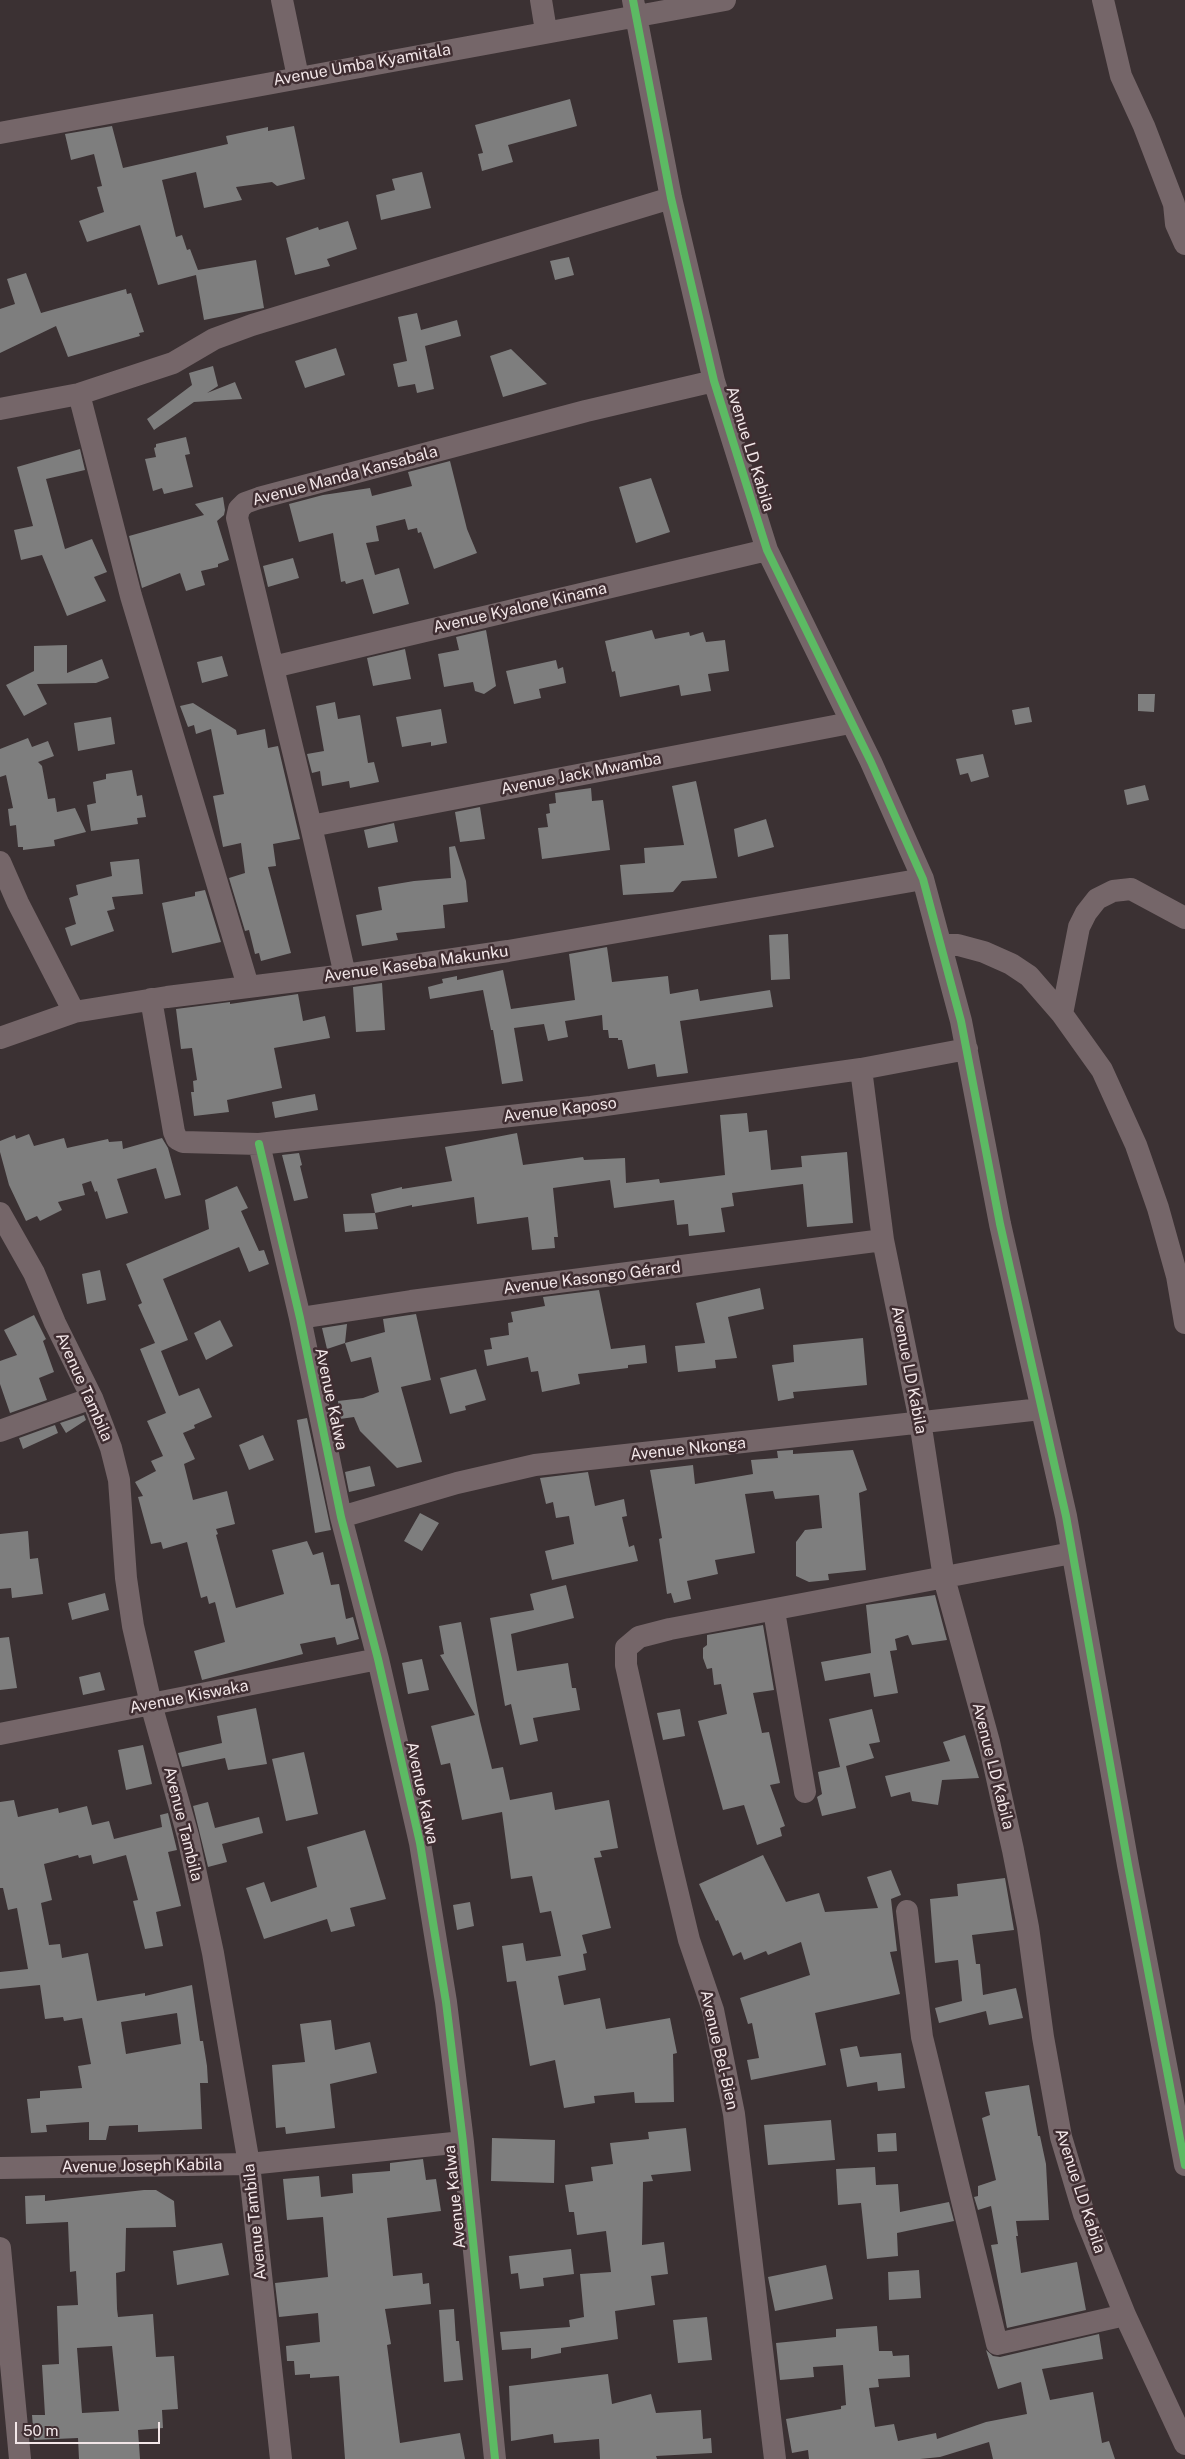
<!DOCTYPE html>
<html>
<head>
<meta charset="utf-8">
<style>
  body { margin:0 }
  #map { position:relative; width:1185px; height:2459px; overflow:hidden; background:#3b3133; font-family:"Public Sans",sans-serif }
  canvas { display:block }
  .scale { position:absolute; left:15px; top:2422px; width:145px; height:22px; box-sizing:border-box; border:2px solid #f2e6e8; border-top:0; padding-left:6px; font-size:15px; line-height:18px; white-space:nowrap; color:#f2e6e8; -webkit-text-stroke:4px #3f2d31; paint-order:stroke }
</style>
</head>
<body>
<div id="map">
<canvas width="1185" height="2459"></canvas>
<div class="scale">50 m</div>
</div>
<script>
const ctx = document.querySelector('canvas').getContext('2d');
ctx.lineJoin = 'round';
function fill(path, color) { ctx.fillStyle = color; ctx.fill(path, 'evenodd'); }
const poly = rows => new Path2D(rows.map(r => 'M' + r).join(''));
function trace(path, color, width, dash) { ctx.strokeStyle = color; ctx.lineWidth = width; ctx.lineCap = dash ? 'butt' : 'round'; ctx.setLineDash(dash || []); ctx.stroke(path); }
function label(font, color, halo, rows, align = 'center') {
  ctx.font = font + ' "Public Sans",sans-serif'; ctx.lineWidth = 5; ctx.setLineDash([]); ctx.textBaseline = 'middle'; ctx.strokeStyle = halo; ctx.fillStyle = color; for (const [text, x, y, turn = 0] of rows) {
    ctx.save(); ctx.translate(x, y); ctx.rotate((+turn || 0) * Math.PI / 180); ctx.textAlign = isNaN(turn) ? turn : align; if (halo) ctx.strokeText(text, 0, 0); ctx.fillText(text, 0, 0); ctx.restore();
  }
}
const building = poly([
  [570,99,577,126,508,145,513,162,482,171,478,154,483,153,475,125],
  [112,126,123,168,228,144,226,136,268,127,268,131,294,126,305,179,277,186,272,182,236,187,242,200,204,208,196,172,162,180,176,237,182,235,187,250,190,249,198,270,256,260,264,308,204,320,196,275,158,285,140,225,87,242,79,221,104,212,97,187,102,186,94,154,71,160,65,134],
  [422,172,431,208,381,220,376,195,395,190,392,179],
  [348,221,357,249,327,259,330,266,295,275,286,238,318,227,319,230],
  [569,257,574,275,555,280,550,261],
  [26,273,41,313,126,289,127,294,131,293,144,332,139,333,140,336,68,357,56,326,0,353,0,309,15,304,7,279],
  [417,313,421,330,457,320,461,336,425,346,434,389,417,393,415,384,398,387,393,364,407,361,398,317],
  [336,348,345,375,305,388,295,361],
  [511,349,547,384,503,397,490,356],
  [213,366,218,386,207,393,235,382,242,399,194,402,154,430,147,419,192,385,189,373],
  [186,437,190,454,185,455,193,487,164,494,162,488,153,491,145,459,156,457,154,448,156,447,156,444],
  [80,449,85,470,46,479,65,549,92,539,107,572,94,577,106,601,67,616,42,555,21,560,14,530,33,526,17,467],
  [450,461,467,529,477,553,434,569,421,532,418,533,417,528,408,530,405,519,376,526,379,541,366,543,375,575,399,568,409,604,373,614,363,579,346,584,345,581,341,582,333,533,299,542,289,504,323,495,370,488,372,496,412,486,408,472],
  [651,478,670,532,636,543,619,487],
  [223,497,225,510,224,515,217,521,229,560,218,564,218,567,201,571,205,585,186,591,180,573,142,588,129,536,204,515,195,504],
  [293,558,299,578,268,587,263,566],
  [486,630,496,686,484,694,475,691,473,682,444,687,438,654,459,650,456,637],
  [652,630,655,639,689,632,690,636,703,632,706,642,725,640,729,671,708,674,711,691,681,696,679,685,620,697,615,671,612,672,605,641],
  [67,645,67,673,102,659,109,678,96,683,37,684,47,704,24,716,6,685,34,671,34,646],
  [405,649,411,679,373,686,367,658],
  [222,656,228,676,202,683,197,662],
  [556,660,558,669,563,667,566,683,539,689,541,698,514,704,506,671],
  [1138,694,1155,694,1154,712,1138,711],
  [335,702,338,719,360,715,368,763,374,762,379,782,350,788,349,781,322,786,320,771,312,773,307,754,324,751,316,706],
  [193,703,236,730,237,735,265,729,268,748,278,746,300,839,273,844,276,866,268,867,291,953,261,961,259,953,255,954,249,930,245,931,229,878,245,873,241,843,223,847,213,796,224,794,211,729,196,734,194,725,188,727,180,706],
  [1029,707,1032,722,1015,725,1012,710],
  [441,709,447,743,431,746,431,742,402,747,396,717],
  [111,717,115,744,78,751,74,723],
  [28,738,32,747,48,741,54,756,38,762,42,766,48,799,55,798,57,812,75,808,86,832,54,840,55,846,23,850,23,847,18,847,16,825,10,826,8,809,13,808,6,775,0,777,0,749],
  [983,754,989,777,971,782,968,773,960,775,956,759],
  [132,770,137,796,142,795,146,817,137,818,138,824,91,831,87,805,96,803,93,782,106,779,106,774],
  [696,781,717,878,682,881,673,892,623,895,620,865,645,863,644,848,684,845,672,786],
  [1145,785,1149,800,1127,805,1124,790],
  [591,788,592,801,603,800,610,850,542,859,538,828,548,827,546,814,550,813,549,804,556,803,555,793],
  [480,807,485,839,460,842,455,812],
  [766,819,774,847,738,857,734,829],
  [394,823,398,842,368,848,364,830],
  [455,846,466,881,468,902,443,905,445,928,396,933,398,940,362,946,356,915,382,910,378,887,414,881,451,878,449,847],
  [139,859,143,894,112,897,115,909,107,911,114,931,71,946,65,928,76,924,69,898,78,895,76,885,112,876,110,862],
  [205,890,221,942,172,953,162,903,195,896,195,892],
  [788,934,790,979,771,980,769,935],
  [607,947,612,982,668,976,670,994,698,989,700,1001,770,990,773,1007,680,1021,688,1073,657,1077,655,1064,628,1069,622,1040,618,1040,618,1038,609,1038,608,1030,603,1030,602,1015,565,1021,568,1037,548,1041,544,1024,514,1028,523,1081,502,1084,493,1030,491,1030,483,990,430,999,428,987,443,983,442,979,457,976,457,980,503,970,511,1009,575,1000,569,954],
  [382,983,385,1030,356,1032,353,987],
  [298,994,303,1021,325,1016,330,1038,274,1048,282,1088,227,1100,229,1112,194,1116,191,1092,194,1092,193,1081,197,1080,192,1048,181,1049,176,1009,230,1002,230,1004],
  [315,1094,318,1110,275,1118,272,1102],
  [747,1113,749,1132,767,1130,771,1170,802,1167,801,1156,847,1152,853,1223,807,1227,803,1184,732,1193,734,1206,721,1208,725,1232,689,1236,688,1224,677,1225,674,1200,614,1208,610,1180,553,1188,558,1237,554,1237,555,1248,532,1250,528,1217,477,1224,474,1197,412,1207,412,1205,375,1213,371,1194,402,1187,402,1189,452,1181,445,1147,517,1133,523,1165,583,1157,584,1160,625,1158,626,1183,659,1179,660,1183,725,1175,720,1115],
  [29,1134,34,1146,64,1138,67,1148,108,1139,109,1142,122,1141,123,1149,162,1138,168,1148,181,1195,165,1199,156,1168,117,1179,128,1213,106,1219,97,1191,95,1192,91,1181,82,1184,85,1195,58,1202,62,1210,40,1221,37,1216,26,1221,9,1185,0,1152,0,1141,15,1135,16,1139],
  [299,1153,302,1165,300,1166,308,1198,294,1201,282,1155],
  [237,1186,248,1208,241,1211,259,1251,264,1250,269,1264,249,1272,239,1247,163,1279,188,1340,161,1351,179,1396,199,1388,212,1417,194,1425,195,1428,183,1433,195,1459,184,1464,193,1500,227,1491,235,1524,216,1529,218,1534,216,1535,236,1608,284,1594,272,1550,307,1541,313,1555,323,1552,331,1585,339,1584,346,1619,353,1617,359,1639,337,1645,335,1637,300,1644,303,1654,202,1680,194,1651,225,1642,215,1602,209,1604,207,1596,201,1598,187,1542,163,1549,161,1542,151,1544,138,1497,143,1496,135,1482,156,1471,151,1461,163,1456,147,1421,166,1413,140,1349,155,1343,138,1305,142,1303,126,1264,209,1229,205,1200],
  [375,1213,378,1229,345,1232,343,1214],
  [100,1270,106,1300,87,1304,82,1274],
  [760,1288,764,1309,728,1317,737,1358,715,1360,716,1368,678,1372,675,1346,705,1343,696,1303],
  [599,1290,611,1349,645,1345,647,1363,628,1365,628,1368,578,1374,580,1384,542,1392,538,1371,531,1372,528,1357,487,1366,484,1350,492,1349,490,1338,509,1335,508,1323,513,1322,511,1312,545,1306,543,1297],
  [416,1314,431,1380,401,1387,422,1462,397,1468,360,1431,354,1417,340,1419,338,1401,363,1398,379,1392,371,1357,351,1362,345,1343,385,1332,383,1319],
  [34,1315,46,1339,43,1341,54,1372,39,1378,47,1400,10,1413,0,1384,0,1361,17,1355,4,1330],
  [220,1320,233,1346,206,1360,194,1333],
  [347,1324,345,1343,327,1349,322,1328],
  [863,1338,867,1385,793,1392,794,1398,778,1401,772,1365,794,1362,793,1345],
  [476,1369,486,1400,465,1406,466,1410,450,1414,440,1378],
  [84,1415,86,1420,66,1433,60,1423],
  [307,1418,331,1530,315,1533,297,1420],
  [55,1425,58,1433,23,1449,19,1438],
  [263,1435,274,1460,249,1470,239,1445],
  [793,1450,793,1454,853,1450,867,1490,859,1493,866,1570,828,1574,829,1580,809,1582,796,1576,796,1542,805,1530,822,1528,819,1495,775,1499,773,1491,745,1494,755,1553,715,1560,718,1574,687,1581,691,1599,674,1603,671,1593,667,1594,659,1539,662,1538,650,1470,693,1465,695,1484,753,1474,751,1460,778,1458,777,1451],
  [370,1466,375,1486,349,1492,345,1472],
  [588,1472,595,1506,624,1499,627,1516,622,1517,629,1547,634,1545,638,1561,552,1580,545,1551,574,1544,569,1516,556,1518,553,1502,546,1504,540,1478],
  [420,1513,439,1523,422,1551,404,1541],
  [28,1531,30,1559,38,1558,43,1594,12,1598,11,1588,0,1589,0,1534],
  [566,1585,574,1618,511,1634,517,1671,568,1663,572,1688,576,1688,580,1710,533,1718,538,1741,520,1745,511,1704,505,1706,490,1618,534,1610,530,1594],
  [105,1593,109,1610,72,1620,68,1603],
  [935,1595,947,1640,912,1645,908,1635,895,1639,897,1650,890,1651,898,1693,874,1697,870,1673,825,1681,821,1662,871,1653,866,1605],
  [461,1622,480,1721,492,1769,503,1767,510,1800,552,1792,555,1810,609,1800,618,1848,600,1851,602,1857,594,1858,611,1928,582,1935,587,1953,583,1954,586,1970,558,1976,564,2005,600,1998,606,2029,670,2018,677,2053,673,2054,674,2102,635,2103,634,2092,594,2096,595,2103,564,2108,555,2060,530,2066,516,1981,507,1982,502,1946,523,1943,526,1961,561,1956,560,1951,551,1911,540,1913,532,1876,511,1879,502,1812,462,1820,450,1763,441,1765,431,1726,475,1715,440,1655,444,1654,439,1626],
  [763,1625,774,1690,753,1693,762,1733,769,1732,780,1783,770,1785,785,1826,780,1828,782,1836,757,1845,744,1805,723,1810,698,1721,727,1714,721,1684,714,1685,712,1668,707,1669,703,1658,703,1648,707,1645,707,1635],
  [9,1637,17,1688,0,1690,0,1638],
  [422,1659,429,1690,408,1694,402,1663],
  [100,1672,105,1690,83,1695,79,1677],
  [256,1708,267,1764,228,1770,225,1758,182,1767,178,1753,222,1743,217,1716],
  [680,1709,685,1736,663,1740,657,1713],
  [872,1709,880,1742,869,1744,874,1758,846,1766,856,1808,822,1816,817,1797,822,1794,818,1772,840,1767,829,1719],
  [965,1735,979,1778,942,1780,938,1805,912,1801,910,1792,891,1797,885,1776,950,1761,943,1742],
  [143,1745,152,1784,126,1790,118,1750],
  [304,1752,318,1814,286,1821,272,1759],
  [14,1800,18,1817,58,1808,59,1813,87,1806,92,1825,109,1821,114,1839,162,1827,160,1815,168,1813,177,1850,168,1852,181,1906,156,1912,163,1946,145,1949,133,1901,138,1900,126,1855,93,1864,91,1855,79,1858,78,1855,44,1864,52,1900,41,1903,49,1945,60,1944,62,1958,88,1953,97,2001,145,1993,145,1996,192,1985,200,2041,203,2041,207,2066,208,2083,200,2083,202,2129,138,2132,138,2125,109,2126,106,2140,89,2140,89,2122,46,2125,47,2132,31,2133,27,2099,40,2098,40,2091,82,2088,78,2066,91,2064,82,2018,64,2021,63,2017,45,2019,40,1985,0,1989,0,1972,28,1969,17,1908,8,1910,3,1888,0,1888,0,1802],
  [177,2013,181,2044,126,2054,121,2022],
  [208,1802,215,1828,259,1817,263,1833,222,1844,227,1862,208,1867,193,1806],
  [365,1830,386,1899,350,1908,355,1926,331,1932,327,1919,264,1939,246,1888,264,1882,271,1902,317,1887,307,1847],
  [763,1855,786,1902,819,1893,825,1912,878,1908,867,1877,891,1870,901,1895,891,1899,897,1951,890,1952,900,1994,815,2013,826,2065,751,2080,747,2060,759,2058,752,2023,748,2024,740,1998,810,1975,801,1942,768,1955,766,1951,744,1960,741,1952,733,1956,718,1920,716,1921,699,1884],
  [1005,1878,1014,1930,972,1935,976,1964,980,1964,983,1995,1016,1988,1023,2018,989,2025,986,2011,939,2023,935,2008,962,2001,958,1960,935,1963,930,1899,958,1896,957,1884],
  [470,1902,474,1926,457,1930,453,1905],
  [331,2020,335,2050,370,2042,377,2073,330,2084,335,2128,286,2134,285,2127,276,2128,272,2065,305,2062,300,2024],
  [857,2046,860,2057,901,2053,905,2088,878,2091,877,2082,847,2087,840,2049],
  [1029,2085,1038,2136,1040,2136,1046,2164,1049,2220,1016,2221,1018,2236,1016,2236,1021,2273,1077,2262,1086,2310,1007,2328,991,2245,998,2244,991,2206,978,2210,974,2197,978,2196,978,2186,996,2180,982,2118,990,2115,985,2092],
  [831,2120,835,2160,768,2165,764,2125],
  [686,2128,691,2171,651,2175,653,2181,643,2182,642,2245,664,2242,668,2274,651,2276,655,2305,615,2311,618,2339,561,2348,561,2353,531,2359,531,2348,502,2350,500,2332,570,2327,569,2320,584,2317,580,2274,611,2272,606,2231,577,2235,574,2212,569,2212,565,2185,593,2181,591,2167,613,2164,610,2143,649,2139,648,2132],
  [896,2133,897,2151,878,2152,877,2134],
  [492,2138,555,2140,554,2183,491,2181],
  [423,2159,426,2180,436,2179,441,2211,387,2218,393,2276,422,2273,423,2284,429,2283,431,2304,385,2309,391,2344,387,2345,400,2443,460,2433,465,2459,345,2459,339,2376,310,2378,310,2374,295,2375,294,2361,287,2361,286,2346,320,2342,318,2313,279,2317,275,2283,328,2277,323,2217,287,2220,283,2179,319,2176,321,2197,353,2193,352,2174,390,2171,390,2163],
  [875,2167,876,2185,898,2184,900,2212,949,2202,954,2221,897,2233,898,2256,867,2259,861,2203,838,2205,836,2169],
  [144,2190,156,2190,174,2201,176,2227,126,2228,125,2271,116,2273,117,2309,118,2317,153,2314,156,2357,174,2356,178,2409,162,2410,163,2428,138,2430,140,2459,79,2459,78,2438,34,2440,32,2415,45,2415,42,2365,59,2364,57,2306,78,2305,76,2271,70,2272,68,2222,26,2224,25,2196,45,2195,45,2201],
  [112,2346,119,2411,82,2413,77,2348],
  [222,2243,229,2275,177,2285,173,2251],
  [571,2249,574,2274,543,2278,544,2286,520,2289,518,2273,511,2274,509,2256],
  [826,2265,833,2299,775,2311,768,2277],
  [919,2270,921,2298,889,2300,888,2272],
  [454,2309,456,2341,459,2341,463,2380,444,2382,439,2310],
  [707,2317,712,2360,678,2363,673,2320],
  [877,2326,879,2351,892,2351,893,2356,909,2355,910,2377,878,2379,879,2387,869,2388,875,2427,894,2424,898,2441,936,2433,937,2439,986,2422,1027,2414,1021,2382,998,2389,986,2350,993,2356,1000,2357,1099,2334,1103,2359,1042,2369,1050,2400,1093,2392,1102,2443,1109,2441,1115,2459,993,2459,989,2442,940,2457,920,2459,809,2459,808,2450,792,2453,786,2419,841,2409,841,2406,846,2405,843,2365,813,2367,814,2377,780,2380,776,2343,836,2337,836,2329],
  [608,2374,612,2404,651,2394,656,2413,701,2410,703,2439,711,2438,712,2453,656,2456,657,2459,600,2459,599,2439,554,2443,553,2434,511,2441,509,2386]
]);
const street = poly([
  [282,0,298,77],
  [541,0,546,31],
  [633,0,671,198,714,381,767,550,871,762,923,879,961,1021,1000,1224,1066,1516,1128,1865,1185,2165],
  [1103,0,1121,76,1144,126,1174,204,1176,224,1185,244],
  [0,133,725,0],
  [79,394,131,596,248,986],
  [0,409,79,394,173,363,214,339,252,325,671,198],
  [273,667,767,550],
  [311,826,850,723],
  [0,862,18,903,74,1012],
  [942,945,958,945,984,952,1011,964,1029,976,1062,1014,1102,1070,1136,1145,1158,1208,1177,1276,1185,1323],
  [345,975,311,826,239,526,237,518,239,509,245,503,259,498,586,411,714,381],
  [151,999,174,1132,177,1139,183,1142,259,1144,591,1107,861,1069,967,1049],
  [1062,1014,1079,927,1086,913,1097,899,1113,891,1131,889,1185,918],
  [0,1038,74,1012,167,997,345,975,508,951,923,879],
  [861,1069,883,1240,920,1421,944,1578,989,1742,1013,1850,1028,1927,1043,2037,1061,2137,1084,2214,1125,2315,1185,2444],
  [259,1144,300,1318,341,1517,378,1659,420,1843,446,2002,463,2142,495,2459],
  [0,1213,34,1273,55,1323,92,1398,111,1448,119,1480,126,1578,133,1626,151,1704,188,1836,213,1953,249,2164,281,2459],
  [300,1318,411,1301,883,1240],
  [0,1431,92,1398],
  [341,1517,457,1483,535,1465,1041,1409],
  [774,1611,805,1792],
  [0,1734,378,1659],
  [907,1911,922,2037,997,2344,1125,2315],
  [0,2168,249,2164,463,2142],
  [0,2248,20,2459],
  [775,2459,734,2114,713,2010,689,1940,667,1848,626,1665,626,1648,639,1637,670,1629,1072,1553]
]);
const cycleway = poly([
  [633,0,671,198,714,381,767,550,871,762,923,879,961,1021,1000,1224,1066,1516,1128,1865,1185,2165],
  [259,1144,300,1318,341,1517,378,1659,420,1843,446,2002,463,2142,495,2459]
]);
const streetNames = [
  ["Avenue Umba Kyamitala",362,65,-10],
  ["Avenue LD Kabila",750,449,73],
  ["Avenue Manda Kansabala",345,476,-15],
  ["Avenue Kyalone Kinama",520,608,-13],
  ["Avenue Jack Mwamba",581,774,-11],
  ["Avenue Kaseba Makunku",416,964,-8],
  ["Avenue Kaposo",560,1110,-7],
  ["Avenue Kasongo Gérard",592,1278,-7],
  ["Avenue LD Kabila",909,1370,79],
  ["Avenue Tambila",84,1387,66],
  ["Avenue Kalwa",331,1399,78],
  ["Avenue Nkonga",688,1449,-6],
  ["Avenue Kiswaka",189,1697,-11],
  ["Avenue LD Kabila",993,1766,76],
  ["Avenue Kalwa",422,1793,78],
  ["Avenue Tambila",183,1824,76],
  ["Avenue Bel-Bien",719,2050,77],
  ["Avenue Joseph Kabila",142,2166,-1],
  ["Avenue LD Kabila",1080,2191,72],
  ["Avenue Kalwa",455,2197,-96],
  ["Avenue Tambila",255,2222,-96]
];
fill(building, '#7e7e7e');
trace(street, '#756669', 22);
trace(cycleway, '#5cba63', 8);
label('16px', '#f2e6e8', '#3f2d31', streetNames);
</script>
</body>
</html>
